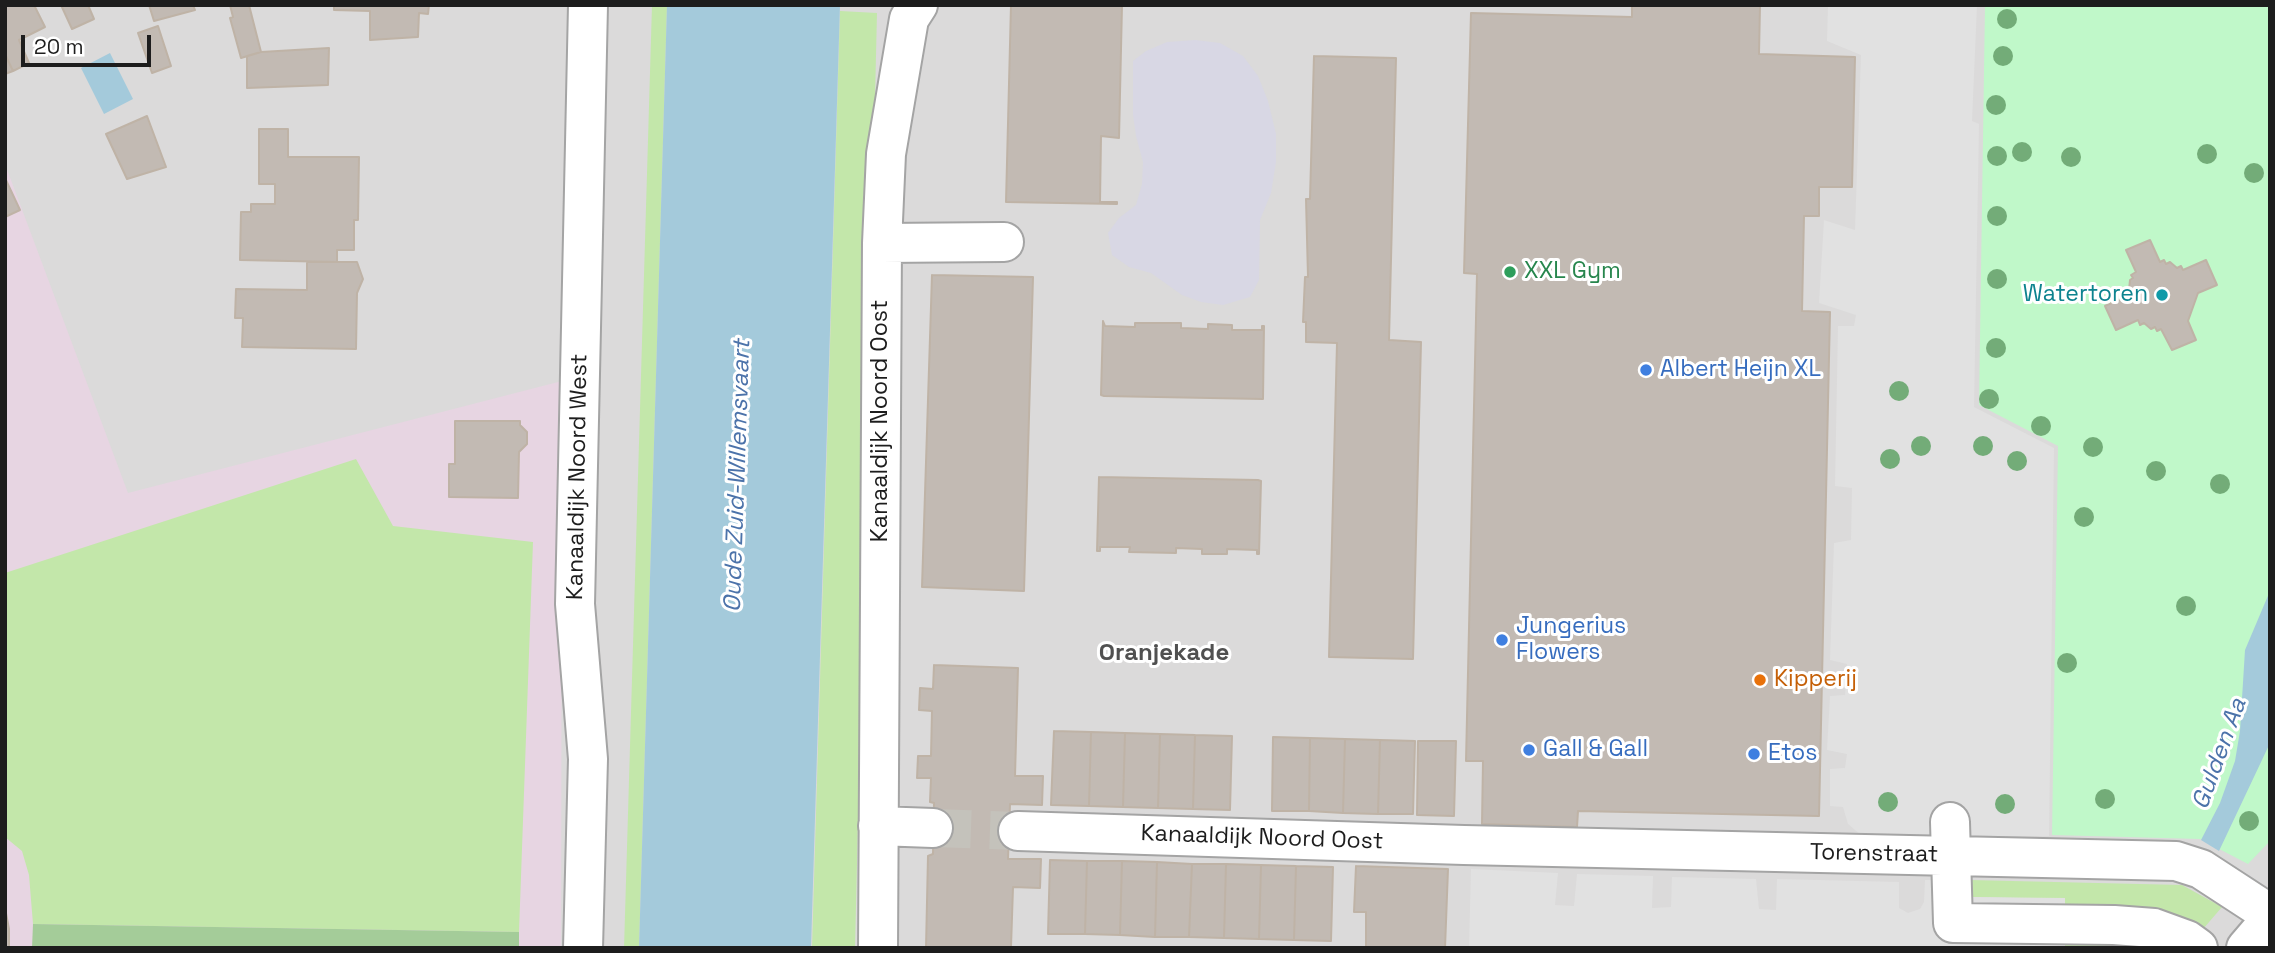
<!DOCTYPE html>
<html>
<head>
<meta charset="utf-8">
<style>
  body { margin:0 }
  #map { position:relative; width:2275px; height:953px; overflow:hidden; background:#eeebe3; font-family:"Space Grotesk",sans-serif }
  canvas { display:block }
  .frame { position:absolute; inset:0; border:7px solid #1d1d1d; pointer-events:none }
  .scale { position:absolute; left:21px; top:35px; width:130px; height:32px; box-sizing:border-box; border:4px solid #1d1d1d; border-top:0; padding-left:9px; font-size:21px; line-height:24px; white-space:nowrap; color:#1d1d1d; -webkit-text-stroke:5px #fff; paint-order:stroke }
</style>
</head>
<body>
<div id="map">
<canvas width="2275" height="953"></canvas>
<div class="frame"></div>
<div class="scale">20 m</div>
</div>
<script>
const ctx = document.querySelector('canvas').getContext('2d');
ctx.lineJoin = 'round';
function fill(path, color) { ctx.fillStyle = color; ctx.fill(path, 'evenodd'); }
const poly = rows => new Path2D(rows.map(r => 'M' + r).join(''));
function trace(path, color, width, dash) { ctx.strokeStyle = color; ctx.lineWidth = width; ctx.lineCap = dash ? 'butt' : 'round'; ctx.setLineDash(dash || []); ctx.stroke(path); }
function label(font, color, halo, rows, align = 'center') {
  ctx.font = font + ' "Space Grotesk",sans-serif'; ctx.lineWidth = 6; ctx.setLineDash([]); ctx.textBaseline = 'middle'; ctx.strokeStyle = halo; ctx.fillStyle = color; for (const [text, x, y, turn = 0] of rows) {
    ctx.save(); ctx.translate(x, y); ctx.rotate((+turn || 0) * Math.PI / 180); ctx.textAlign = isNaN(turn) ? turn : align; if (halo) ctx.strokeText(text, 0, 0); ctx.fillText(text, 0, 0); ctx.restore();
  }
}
const residential = poly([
  [5,5,2270,5,2270,948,5,948]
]);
const industrial = poly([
  [5,164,128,493,562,381,561,948,5,948]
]);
const grass = poly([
  [652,5,667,5,639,948,624,948],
  [840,11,877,13,855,948,812,948],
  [356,459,393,526,533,542,519,932,33,924,29,875,22,851,5,837,5,573],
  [1970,880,2182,885,2222,907,2197,936,2065,914,2065,899,1970,897],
  [2065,937,2167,948,2058,948]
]);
const forest = poly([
  [33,924,519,932,519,948,32,948]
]);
const park = poly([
  [1985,5,2270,5,2270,841,2248,864,2200,839,2052,835,2058,446,1979,405]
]);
const parking = poly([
  [1828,5,1977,5,1972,121,1979,124,1974,407,2054,448,2049,836,1971,836,1909,839,1862,836,1848,824,1843,807,1830,806,1830,769,1845,768,1847,754,1827,750,1830,696,1845,695,1847,664,1830,660,1834,543,1851,540,1852,488,1835,486,1838,326,1854,326,1856,315,1819,303,1824,220,1855,230,1861,55,1827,41],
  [1471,869,1558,873,1555,905,1574,906,1577,874,1653,876,1652,908,1671,907,1672,877,1756,879,1759,909,1776,910,1777,879,1899,882,1899,908,1908,913,1920,909,1924,902,1925,880,1970,880,1970,897,2065,898,2065,948,1469,948]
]);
const plaza = poly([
  [1195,40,1220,43,1243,56,1258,76,1268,101,1276,134,1276,162,1271,193,1260,220,1259,280,1250,297,1223,305,1201,302,1182,295,1151,273,1129,267,1112,255,1108,233,1119,218,1136,205,1142,184,1143,162,1136,136,1133,115,1133,61,1146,51,1167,42]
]);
const water = poly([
  [667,5,840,5,811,948,639,948],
  [110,53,133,99,104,114,81,68],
  [2270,591,2270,743,2219,851,2201,840,2220,803,2235,761,2240,731,2245,650]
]);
const building = poly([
  [5,5,34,5,45,27,19,40,29,63,13,71,5,54,5,5],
  [61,5,88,5,94,19,72,29,61,5],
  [149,5,193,5,195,10,154,21,149,5],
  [230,5,249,5,261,52,241,58,230,18,233,17,230,5],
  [334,5,429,5,428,14,419,13,418,37,370,40,370,11,334,10,334,5],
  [1011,5,1122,5,1119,138,1101,136,1100,202,1117,202,1117,204,1006,202,1011,5],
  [1632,5,1760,5,1759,54,1855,57,1852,187,1819,187,1819,216,1804,216,1802,311,1830,312,1819,816,1578,811,1577,827,1482,824,1483,761,1466,761,1477,274,1464,273,1471,13,1632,17,1632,5],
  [158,26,171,66,152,73,138,33,158,26],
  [329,48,328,85,247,88,247,56,261,52,329,48],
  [5,54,13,71,5,74,5,54],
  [1314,56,1396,58,1389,340,1421,342,1413,659,1329,657,1337,343,1306,342,1306,322,1303,322,1305,277,1308,277,1306,199,1310,199,1314,56],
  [147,116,166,167,127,179,106,134,147,116],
  [259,129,288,129,288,157,359,157,358,220,354,220,354,250,337,250,337,262,240,260,241,212,251,212,251,204,275,204,275,184,259,184,259,129],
  [5,178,20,210,5,217,5,178],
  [2150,240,2160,262,2164,260,2166,264,2170,262,2177,268,2181,266,2183,270,2206,260,2217,285,2198,293,2188,321,2196,340,2172,350,2161,329,2157,331,2155,327,2151,329,2144,323,2140,325,2138,320,2116,330,2105,306,2127,296,2125,291,2129,290,2130,280,2133,278,2131,275,2136,272,2126,250,2150,240],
  [307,262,357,262,363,279,357,293,356,349,242,347,243,318,235,318,236,289,307,290,307,262],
  [932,275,1033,277,1024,591,922,587,932,275],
  [1103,321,1105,326,1135,327,1135,323,1181,323,1181,328,1208,329,1208,324,1232,325,1232,330,1262,330,1262,326,1264,326,1263,399,1104,396,1101,395,1103,321],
  [455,421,520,421,520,425,527,432,527,444,519,452,518,498,449,497,449,464,455,464,455,421],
  [1099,477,1258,480,1261,481,1259,554,1257,554,1257,550,1227,549,1227,554,1202,554,1202,549,1176,548,1176,553,1129,552,1130,547,1100,547,1100,551,1097,551,1099,477],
  [934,665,1018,668,1015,776,1043,776,1042,805,1010,804,1008,859,1041,859,1040,888,1013,887,1011,947,1022,948,926,948,928,856,933,854,934,803,930,802,931,778,917,778,918,756,931,756,932,711,919,710,920,688,933,689,934,665],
  [1054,731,1091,732,1089,806,1051,805,1054,731],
  [1091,732,1125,733,1123,807,1089,806,1091,732],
  [1125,733,1160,734,1158,808,1123,807,1125,733],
  [1160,734,1195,735,1193,809,1158,808,1160,734],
  [1195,735,1232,736,1230,810,1193,809,1195,735],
  [1273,737,1310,738,1309,811,1272,811,1273,737],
  [1310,738,1345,739,1343,813,1309,811,1310,738],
  [1345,739,1380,740,1378,814,1343,813,1345,739],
  [1380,740,1415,741,1413,814,1378,814,1380,740],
  [1418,741,1456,741,1454,816,1417,815,1418,741],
  [1050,860,1087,861,1085,934,1048,934,1050,860],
  [1087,861,1122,861,1120,935,1085,934,1087,861],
  [1122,861,1157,862,1155,937,1120,935,1122,861],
  [1157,862,1192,864,1189,937,1155,937,1157,862],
  [1192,864,1226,864,1224,938,1189,937,1192,864],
  [1226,864,1261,865,1259,939,1224,938,1226,864],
  [1261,865,1296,866,1294,940,1259,939,1261,865],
  [1296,866,1333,867,1331,941,1294,940,1296,866],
  [1356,866,1448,869,1445,948,1366,948,1366,912,1354,912,1356,866],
  [5,908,9,929,9,948,5,948,5,908]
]);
const minorTunnel = poly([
  [933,828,1018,831]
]);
const minor = poly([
  [882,243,1004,242],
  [1950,822,1953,923,2114,925,2154,928,2187,940,2198,948],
  [878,826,933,828],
  [1018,831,1464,845,2176,861,2201,869,2270,914],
  [583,948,588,759,575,604,588,5],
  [878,948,882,243,886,154,909,19,918,5],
  [2246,948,2270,920]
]);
const trees = [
  [2007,19],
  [2003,56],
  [1996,105],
  [2022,152],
  [2207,154],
  [1997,156],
  [2071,157],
  [2254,173],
  [1997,216],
  [1997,279],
  [1996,348],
  [1899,391],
  [1989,399],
  [2041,426],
  [1921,446],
  [1983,446],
  [2093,447],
  [1890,459],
  [2017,461],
  [2156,471],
  [2220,484],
  [2084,517],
  [2186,606],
  [2067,663],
  [2105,799],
  [1888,802],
  [2005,804],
  [2249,821]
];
const markers = [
  [1510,272,7,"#2e9e5b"],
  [2162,295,7,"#0f9aa8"],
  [1646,370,7,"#3f7fe0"],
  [1502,640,7,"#3f7fe0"],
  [1760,680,7,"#e8710a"],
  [1529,750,7,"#3f7fe0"],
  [1754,754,7,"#3f7fe0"]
];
const leisureNames = [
  ["XXL Gym",1524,272]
];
const cultureNames = [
  ["Watertoren",2148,295]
];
const shopNames = [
  ["Albert Heijn XL",1660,370],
  ["Jungerius",1516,627],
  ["Flowers",1516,653],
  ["Gall & Gall",1543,750],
  ["Etos",1768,754]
];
const streetNames = [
  ["Kanaaldijk Noord Oost",881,421,-90],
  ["Kanaaldijk Noord West",578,477,-89],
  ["Kanaaldijk Noord Oost",1262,838,2],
  ["Torenstraat",1874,854,1]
];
const foodNames = [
  ["Kipperij",1774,680]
];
const waterNames = [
  ["Oude Zuid-Willemsvaart",738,476,-88],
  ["Gulden Aa",2220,754,-70]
];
const neighbourhoodNames = [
  ["Oranjekade",1164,653]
];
fill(residential, '#dbdada');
fill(industrial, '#e7d5e2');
fill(grass, '#c3e7aa');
fill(forest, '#a4cc99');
fill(park, '#c0f8c9');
fill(parking, '#e1e1e1');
fill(plaza, '#d8d7e4');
fill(water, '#a4cadb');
fill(building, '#c2bab3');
trace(building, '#bfb3a6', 2);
trace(minorTunnel, '#c4c2bb', 38, [38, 19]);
trace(minor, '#a4a4a4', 42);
trace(minor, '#fff', 38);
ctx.fillStyle = '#73ac78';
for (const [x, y] of trees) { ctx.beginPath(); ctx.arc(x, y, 10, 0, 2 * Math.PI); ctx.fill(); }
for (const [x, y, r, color] of markers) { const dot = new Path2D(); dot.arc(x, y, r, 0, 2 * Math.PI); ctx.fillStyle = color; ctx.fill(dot); trace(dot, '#fff', 2.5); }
label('23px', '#27864d', '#fff', leisureNames, 'left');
label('23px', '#0d838f', '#fff', cultureNames, 'right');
label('23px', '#366cbe', '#fff', shopNames, 'left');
label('23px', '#1d1d1d', '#fff', streetNames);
label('23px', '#c56008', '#fff', foodNames, 'left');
label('italic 24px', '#4c73aa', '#fff', waterNames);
label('bold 24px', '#505050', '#fff', neighbourhoodNames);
</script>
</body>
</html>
